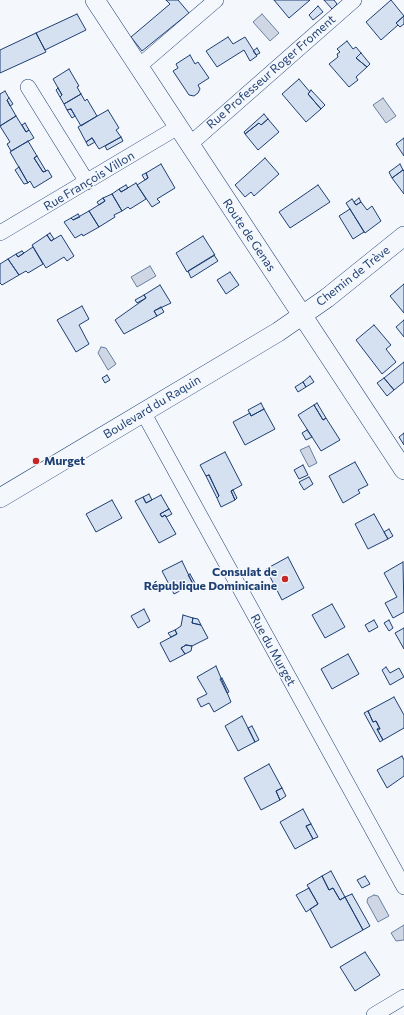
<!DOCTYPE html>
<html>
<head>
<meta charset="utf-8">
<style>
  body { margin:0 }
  canvas { display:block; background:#f4f7fb }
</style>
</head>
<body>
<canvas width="404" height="1015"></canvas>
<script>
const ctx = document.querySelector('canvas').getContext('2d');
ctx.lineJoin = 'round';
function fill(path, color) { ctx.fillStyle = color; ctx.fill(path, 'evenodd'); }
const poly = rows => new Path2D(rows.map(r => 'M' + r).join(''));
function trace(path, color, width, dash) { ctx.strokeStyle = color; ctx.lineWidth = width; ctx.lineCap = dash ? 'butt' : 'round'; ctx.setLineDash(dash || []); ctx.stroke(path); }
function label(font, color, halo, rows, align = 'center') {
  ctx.font = font + ' Commissioner,sans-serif'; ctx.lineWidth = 3; ctx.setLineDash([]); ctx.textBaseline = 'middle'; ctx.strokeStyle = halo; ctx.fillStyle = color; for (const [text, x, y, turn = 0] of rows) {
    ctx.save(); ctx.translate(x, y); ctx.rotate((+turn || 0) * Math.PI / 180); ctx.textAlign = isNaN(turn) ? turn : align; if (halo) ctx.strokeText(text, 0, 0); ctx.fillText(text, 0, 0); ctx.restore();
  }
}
const water = poly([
  [262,14,279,33,270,41,253,22,262,14],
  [383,98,396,116,386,123,373,105,383,98],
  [150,266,156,276,137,287,131,277,150,266],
  [101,347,106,348,116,364,108,370,98,353,101,347],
  [309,446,317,463,309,467,300,450,309,446],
  [374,895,378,896,389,916,378,922,367,902,368,898,374,895],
  [404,925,404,940,396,941,391,933,404,925]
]);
const building = poly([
  [166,0,178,0,189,13,142,51,131,37,170,4,166,0],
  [274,0,310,0,289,18,274,0],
  [324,0,334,0,337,4,332,9,324,0],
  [391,0,404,16,396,23,398,25,381,40,366,22,391,0],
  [318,6,323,12,313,20,309,15,318,6],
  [77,14,86,30,45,50,36,33,77,14],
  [404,16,404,24,400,27,396,23,404,16],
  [36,33,46,52,0,73,0,50,36,33],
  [228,37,233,44,245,37,257,56,250,61,244,50,217,67,206,51,228,37],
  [347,41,353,49,356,47,361,53,356,58,367,67,356,77,358,80,349,87,329,64,338,57,337,54,340,52,337,49,347,41],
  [257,48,260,53,256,55,253,51,257,48],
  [361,53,370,64,367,67,356,58,361,53],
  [190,55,195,64,198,62,209,78,198,85,200,89,198,93,194,96,189,95,173,71,178,68,176,64,190,55],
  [69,69,79,86,77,87,81,94,64,104,60,97,62,95,53,79,69,69],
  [299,79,310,92,308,94,321,109,306,122,282,94,299,79],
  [58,88,62,95,60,97,56,90,58,88],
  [311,90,325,105,321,109,308,94,311,90],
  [5,91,9,98,7,100,16,116,0,126,0,94,5,91],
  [81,94,85,101,87,99,97,116,81,126,71,109,67,110,64,104,81,94],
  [9,98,13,104,10,106,7,100,9,98],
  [71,109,75,116,72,118,67,110,71,109],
  [108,110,119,128,116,130,121,137,99,149,92,138,86,142,78,127,108,110],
  [264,114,268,119,261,125,259,123,245,134,244,132,264,114],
  [16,116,26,132,29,130,34,138,11,151,7,144,10,142,0,126,16,116],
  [268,119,279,132,258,150,245,134,259,123,261,125,268,119],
  [25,123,29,130,26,132,22,125,25,123],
  [121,137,123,141,107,150,105,146,121,137],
  [92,138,95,142,88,146,86,142,92,138],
  [404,138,404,156,396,144,404,138],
  [28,141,37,156,34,158,43,172,48,170,52,177,34,188,30,181,28,183,10,152,28,141],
  [37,156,46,171,43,172,34,158,37,156],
  [265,158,279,174,254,196,251,192,245,197,235,185,265,158],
  [161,164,175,188,157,199,160,202,152,207,137,185,148,178,146,173,161,164],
  [400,164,403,170,392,178,389,172,400,164],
  [19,167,28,183,24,184,15,170,19,167],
  [403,170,404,171,404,194,392,178,403,170],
  [146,173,148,178,145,180,142,175,146,173],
  [136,183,146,199,130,209,128,207,122,211,112,194,119,189,121,192,136,183],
  [126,185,128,188,121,192,119,189,126,185],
  [318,185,330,202,290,228,279,212,318,185],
  [112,194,122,211,114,215,115,217,99,227,89,211,105,201,103,198,112,194],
  [103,198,105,201,99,205,97,202,103,198],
  [359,198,361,202,356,205,354,202,359,198],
  [352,199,356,205,361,202,367,210,372,206,381,221,365,233,346,203,352,199],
  [350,209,364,232,353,239,339,216,350,209],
  [89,211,99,227,83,236,82,234,75,238,64,222,71,218,73,220,89,211],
  [78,214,80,217,73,220,71,218,78,214],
  [50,233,54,239,51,241,47,235,50,233],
  [47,235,51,241,61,235,74,256,67,261,64,257,46,268,32,245,47,235],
  [203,236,215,255,187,272,176,253,203,236],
  [33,247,43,264,28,273,26,271,19,275,8,259,16,254,18,257,33,247],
  [22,251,24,253,18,257,16,254,22,251],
  [214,255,218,261,191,278,188,271,214,255],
  [8,259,19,275,2,285,0,283,0,264,8,259],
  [230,272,239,285,226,294,217,280,230,272],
  [404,284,404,313,390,296,404,284],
  [160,285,171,303,154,311,157,316,124,334,115,320,146,298,144,295,160,285],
  [144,295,146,298,137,303,135,300,144,295],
  [82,306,89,319,79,325,89,344,76,352,57,320,82,306],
  [161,307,164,312,157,316,154,311,161,307],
  [404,320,404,337,396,327,404,320],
  [374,325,391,345,386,349,396,362,382,374,356,340,374,325],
  [404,362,404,382,394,390,384,378,404,362],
  [107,375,110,380,105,383,102,378,107,375],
  [310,376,314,382,306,387,303,382,310,376],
  [384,378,394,390,387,396,377,383,384,378],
  [303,382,306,387,298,392,295,387,303,382],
  [261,403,264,409,251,416,248,410,261,403],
  [317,403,326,418,323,420,314,405,317,403],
  [314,405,323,420,326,418,340,440,321,451,298,415,314,405],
  [264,409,275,429,245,445,233,422,250,413,251,416,264,409],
  [307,430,312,437,306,440,302,433,307,430],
  [404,433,404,445,399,437,404,433],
  [225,452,242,485,231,491,235,500,221,507,217,498,219,496,209,475,206,476,200,465,225,452],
  [355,462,368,485,358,490,360,493,343,503,329,476,355,462],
  [303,465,308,475,299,479,294,470,303,465],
  [209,475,219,496,217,498,206,476,209,475],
  [309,477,313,484,304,490,299,482,309,477],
  [233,490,237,498,235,500,231,491,233,490],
  [149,494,152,500,146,503,143,497,149,494],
  [161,495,169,509,160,514,162,517,165,515,176,534,159,543,135,501,143,497,146,503,161,495],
  [112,500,122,518,96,532,86,514,112,500],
  [169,509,172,514,166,517,165,515,162,517,160,514,169,509],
  [374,514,388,539,368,549,355,524,374,514],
  [389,529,393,536,388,539,384,532,389,529],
  [288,557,304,588,282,600,266,569,288,557],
  [182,561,193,584,174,594,162,571,182,561],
  [403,562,404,612,393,618,385,603,397,597,384,573,403,562],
  [190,574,195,583,193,584,188,575,190,574],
  [332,604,345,627,325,638,312,615,332,604],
  [144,609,150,621,138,628,131,616,144,609],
  [183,615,193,618,192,623,201,625,208,638,192,646,186,645,181,648,185,654,170,662,160,643,177,634,175,630,181,626,183,615],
  [193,618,198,619,201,625,192,623,193,618],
  [374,620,378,627,369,632,365,625,374,620],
  [389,620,393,628,389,631,384,623,389,620],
  [404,628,404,649,395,633,404,628],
  [175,630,177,634,171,637,168,633,175,630],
  [186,645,192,646,191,651,185,654,181,648,186,645],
  [348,654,359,674,332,689,321,669,348,654],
  [216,666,231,702,214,712,209,703,201,707,197,699,207,694,197,677,216,666],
  [386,667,390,673,399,668,404,677,390,685,382,670,386,667],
  [222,678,229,692,227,693,220,679,222,678],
  [394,697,404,715,404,728,383,740,377,729,380,729,376,721,373,722,368,711,394,697],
  [368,711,373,722,376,721,380,729,377,729,383,740,380,742,364,713,368,711],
  [242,716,255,742,238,751,225,726,242,716],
  [252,726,259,740,255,742,248,728,252,726],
  [402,756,404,760,404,776,387,788,377,770,402,756],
  [269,764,282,788,276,791,280,800,261,810,244,778,269,764],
  [282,788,286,796,280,800,276,791,282,788],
  [303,809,311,824,306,826,313,839,295,849,280,822,303,809],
  [311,824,318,837,313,839,306,826,311,824],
  [331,871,345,897,340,900,333,888,329,890,322,876,331,871],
  [322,876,329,890,333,888,340,900,345,897,363,930,331,948,310,909,318,904,307,885,322,876],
  [365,876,370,884,362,888,357,880,365,876],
  [309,888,318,904,306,912,296,895,309,888],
  [352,894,370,926,363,930,345,897,352,894],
  [365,952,380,975,355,991,340,967,365,952]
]);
const minor = poly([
  [138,67,216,0],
  [28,87,87,182],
  [189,145,354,0],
  [0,233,178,127],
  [143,412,404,887],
  [374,1015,404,997]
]);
const tertiary = poly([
  [95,0,404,470],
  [0,498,278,332,327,298,404,236]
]);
const markers = [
  [36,461,4,"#c62828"],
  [285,579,4,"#c62828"]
];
const streetNames = [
  ["Rue Professeur Roger Froment",271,72,-41],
  ["Rue François Villon",89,181,-31],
  ["Route de Genas",249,235,56],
  ["Chemin de Trève",353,276,-38],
  ["Boulevard du Raquin",152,407,-31],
  ["Rue du Murget",273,650,61]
];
const poiNames = [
  ["Murget",44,461],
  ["Consulat de",277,572,"right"],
  ["République Dominicaine",277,586,"right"]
];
fill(water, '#cfd7e4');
trace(water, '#687fa3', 1);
fill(building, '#d5e0f0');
trace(building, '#1d3f73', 1);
trace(minor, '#1d3f73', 16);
trace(tertiary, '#1d3f73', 20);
trace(minor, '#f4f7fb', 15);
trace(tertiary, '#f4f7fb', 19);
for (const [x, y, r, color] of markers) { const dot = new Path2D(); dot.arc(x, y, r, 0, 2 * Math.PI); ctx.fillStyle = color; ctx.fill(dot); trace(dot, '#f4f7fb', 1.5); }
label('12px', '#1d3f73', '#f4f7fb', streetNames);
label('bold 12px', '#1d3f73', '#f4f7fb', poiNames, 'left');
</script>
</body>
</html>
